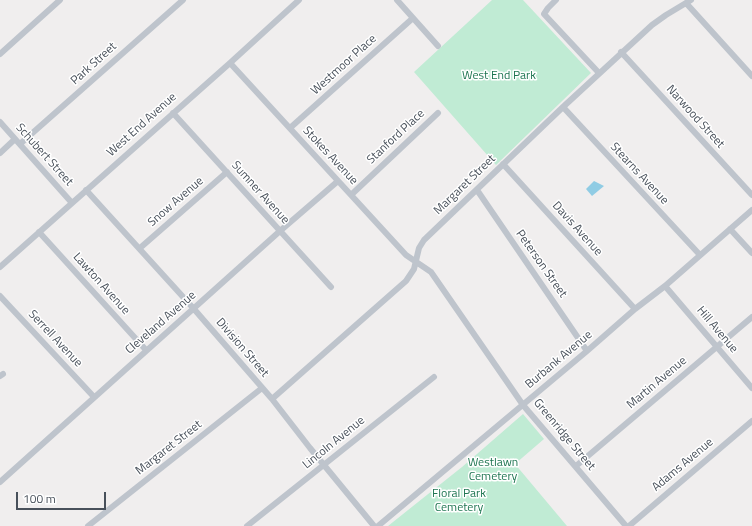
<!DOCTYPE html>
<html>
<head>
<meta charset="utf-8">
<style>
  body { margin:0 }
  #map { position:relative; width:752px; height:526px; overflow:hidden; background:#f0eeee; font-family:"Titillium Web",sans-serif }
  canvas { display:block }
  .scale { position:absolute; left:16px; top:492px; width:90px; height:18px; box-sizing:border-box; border:2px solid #48505a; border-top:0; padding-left:5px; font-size:12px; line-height:14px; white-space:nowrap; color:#48505a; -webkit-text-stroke:3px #fff; paint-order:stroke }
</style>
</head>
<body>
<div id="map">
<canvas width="752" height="526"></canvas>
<div class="scale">100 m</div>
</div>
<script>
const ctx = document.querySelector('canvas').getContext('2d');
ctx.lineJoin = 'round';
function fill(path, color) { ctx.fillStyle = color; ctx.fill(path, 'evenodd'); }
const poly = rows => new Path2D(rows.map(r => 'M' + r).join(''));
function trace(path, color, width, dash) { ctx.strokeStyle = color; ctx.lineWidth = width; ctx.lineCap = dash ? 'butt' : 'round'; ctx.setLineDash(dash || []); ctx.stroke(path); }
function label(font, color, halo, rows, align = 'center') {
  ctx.font = font + ' "Titillium Web",sans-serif'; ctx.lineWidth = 3; ctx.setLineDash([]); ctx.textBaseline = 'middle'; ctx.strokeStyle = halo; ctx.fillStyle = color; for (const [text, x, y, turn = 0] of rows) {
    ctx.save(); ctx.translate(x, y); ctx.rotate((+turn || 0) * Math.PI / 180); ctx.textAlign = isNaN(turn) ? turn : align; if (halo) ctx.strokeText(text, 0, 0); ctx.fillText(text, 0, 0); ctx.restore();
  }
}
const green = poly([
  [492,0,523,0,591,73,496,165,414,72],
  [523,414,544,439,515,464,567,526,388,526,462,467]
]);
const water = poly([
  [594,181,604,186,592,196,586,189]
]);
const minor = poly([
  [397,0,438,46],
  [556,0,548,8,544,14,599,73],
  [686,3,752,76],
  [621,52,752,195],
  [0,54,60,0],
  [230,63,406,255,431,272,523,405,626,526],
  [563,107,700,255],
  [173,113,331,287],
  [0,122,72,203],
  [290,128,413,18],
  [20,144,183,0],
  [0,153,15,139],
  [503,164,635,309],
  [86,190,194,309,272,399,310,448,374,526],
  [477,190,587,351],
  [351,195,438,113],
  [730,229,752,253],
  [39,232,146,350],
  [140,248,227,172],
  [0,267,230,63,299,0],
  [665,286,752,388],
  [0,296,94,397],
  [0,376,3,374],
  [272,399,406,281,414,269,419,248,424,240,563,107,652,25,666,15,691,0],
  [576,466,752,317],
  [0,482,280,231,338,181],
  [88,526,262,388],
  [247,526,434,377],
  [378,526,587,351,635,309,665,286,752,210],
  [629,526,752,421]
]);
const streetNames = [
  ["Park Street",94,64,-42],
  ["Westmoor Place",344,65,-42],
  ["Narwood Street",695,117,48],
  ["West End Avenue",142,125,-42],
  ["Stanford Place",396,137,-43],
  ["Schubert Street",44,155,48],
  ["Stokes Avenue",330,156,47],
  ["Stearns Avenue",639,174,47],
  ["Margaret Street",465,185,-44],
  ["Sumner Avenue",260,193,48],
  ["Snow Avenue",176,202,-41],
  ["Davis Avenue",577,229,48],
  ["Peterson Street",541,264,55],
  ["Lawton Avenue",101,284,48],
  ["Cleveland Avenue",161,323,-41],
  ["Hill Avenue",717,330,50],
  ["Serrell Avenue",55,339,47],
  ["Division Street",242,348,49],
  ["Burbank Avenue",559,360,-40],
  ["Martin Avenue",657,383,-40],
  ["Greenridge Street",564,435,50],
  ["Lincoln Avenue",334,443,-39],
  ["Margaret Street",169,448,-38],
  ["Adams Avenue",683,465,-40]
];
const parkNames = [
  ["West End Park",499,76],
  ["Westlawn",493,463],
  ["Cemetery",493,477],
  ["Floral Park",459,494],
  ["Cemetery",459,508]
];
fill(green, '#c0ebd4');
fill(water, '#90cce4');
trace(minor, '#bec4cc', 6);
label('12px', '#48505a', '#fff', streetNames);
label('12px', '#1e7551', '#fff', parkNames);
</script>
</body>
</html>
